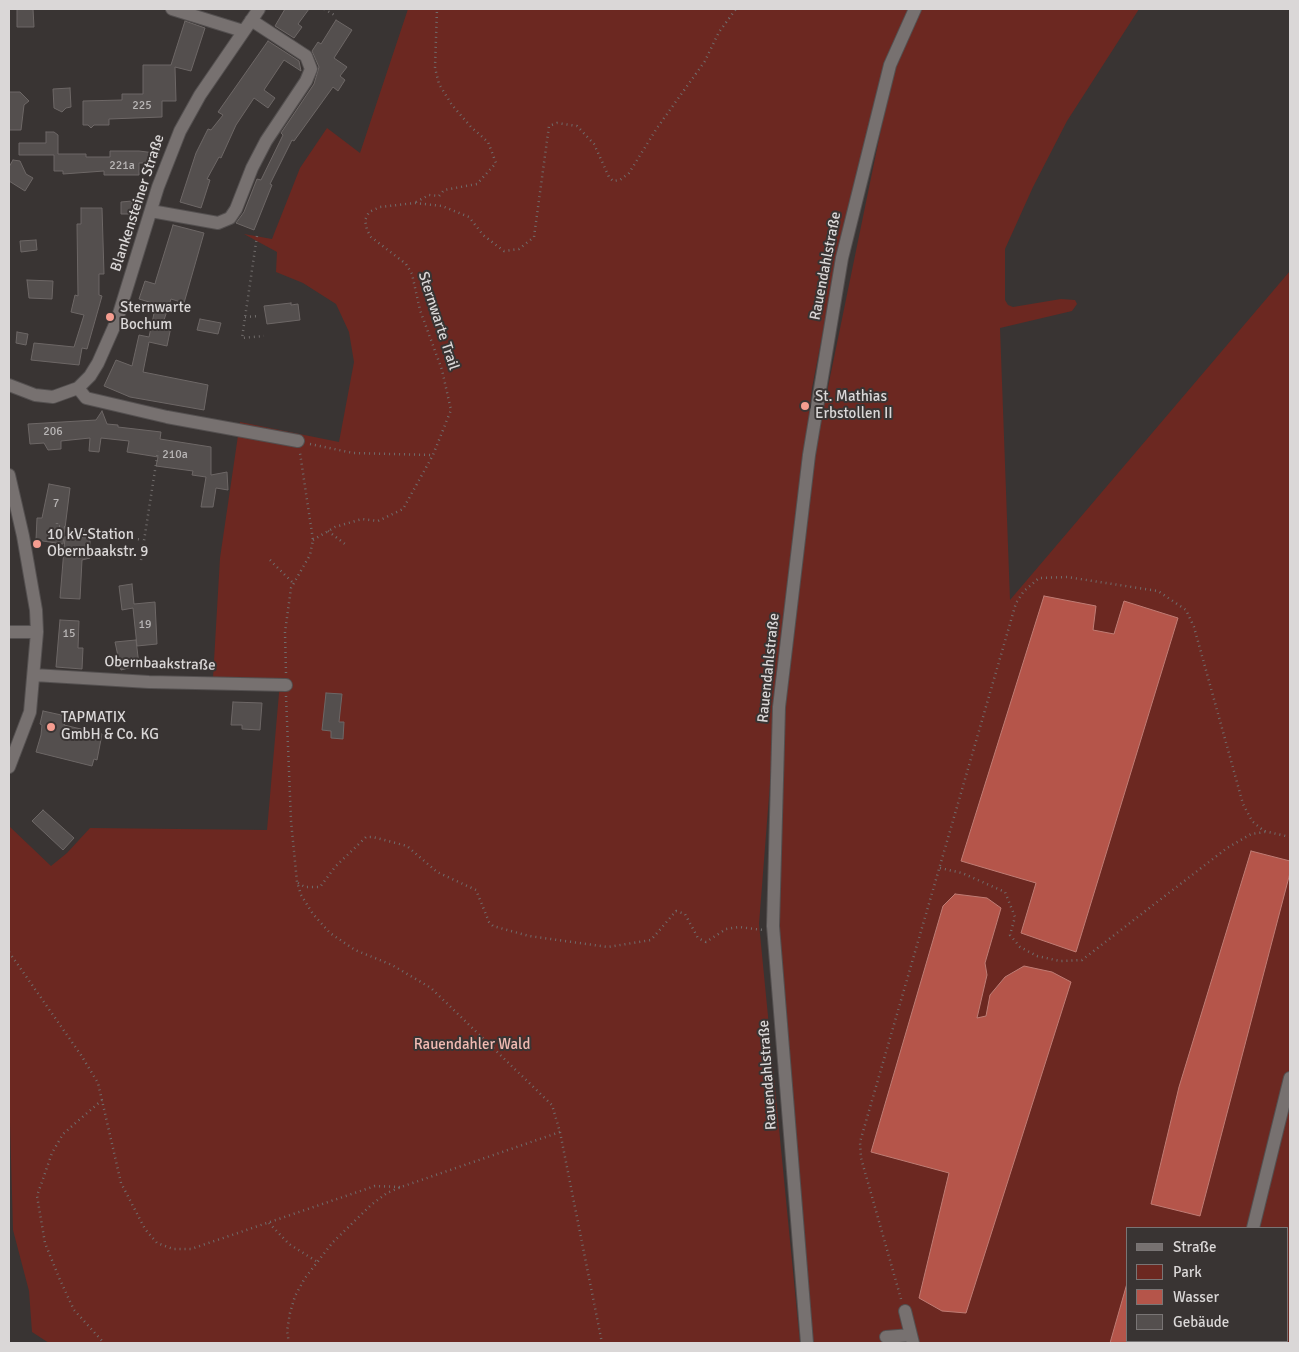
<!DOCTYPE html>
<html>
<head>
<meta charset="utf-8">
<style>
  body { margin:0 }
  #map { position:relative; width:1299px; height:1352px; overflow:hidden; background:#393433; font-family:Signika,sans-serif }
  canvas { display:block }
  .frame { position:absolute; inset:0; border:10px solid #dad7d7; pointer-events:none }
  .legend { position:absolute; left:1126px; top:1227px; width:162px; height:115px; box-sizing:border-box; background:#393433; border:1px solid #797575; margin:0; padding:6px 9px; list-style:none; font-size:15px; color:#dad7d7 }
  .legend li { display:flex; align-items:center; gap:10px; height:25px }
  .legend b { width:25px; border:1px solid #797575 }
</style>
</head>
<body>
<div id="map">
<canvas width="1299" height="1352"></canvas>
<div class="frame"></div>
<ul class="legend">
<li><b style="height:6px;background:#777170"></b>Straße</li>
<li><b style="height:14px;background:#6c2821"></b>Park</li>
<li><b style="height:14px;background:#b5554a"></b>Wasser</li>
<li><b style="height:14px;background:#544f4e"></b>Gebäude</li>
</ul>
</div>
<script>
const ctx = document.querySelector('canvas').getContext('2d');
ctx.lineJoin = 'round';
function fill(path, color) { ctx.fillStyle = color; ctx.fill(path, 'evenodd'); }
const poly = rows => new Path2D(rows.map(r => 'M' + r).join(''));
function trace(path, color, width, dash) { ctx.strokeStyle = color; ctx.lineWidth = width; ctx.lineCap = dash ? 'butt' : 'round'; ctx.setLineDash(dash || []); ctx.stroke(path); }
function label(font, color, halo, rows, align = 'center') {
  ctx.font = font + ' Signika,sans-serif'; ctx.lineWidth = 4; ctx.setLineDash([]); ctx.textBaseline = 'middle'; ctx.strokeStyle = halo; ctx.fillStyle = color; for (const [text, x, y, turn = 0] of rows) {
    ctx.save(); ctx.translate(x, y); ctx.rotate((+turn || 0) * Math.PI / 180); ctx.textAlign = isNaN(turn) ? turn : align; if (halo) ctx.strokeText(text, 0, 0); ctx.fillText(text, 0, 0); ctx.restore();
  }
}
const green = poly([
  [408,9,910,9,838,254,812,388,776,707,759,924,800,1343,49,1343,32,1332,29,1291,13,1230,9,1086,9,826,51,866,67,853,90,828,267,830,280,682,213,678,220,558,240,422,339,442,354,362,349,332,336,304,303,283,276,272,277,252,244,234,272,239,300,168,327,128,360,153],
  [920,9,1139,9,1067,121,1033,187,1005,249,1005,300,1008,305,1013,307,1061,299,1075,300,1077,304,1072,311,1000,328,1010,600,1290,271,1290,1343,1164,1343,1164,1341,1288,1341,1288,1228,1128,1228,1128,1280,1110,1343,811,1343,777,925,785,702,814,455,894,66],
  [955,894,1001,908,985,963,987,975,977,1018,986,1016,990,995,1005,977,1024,966,919,1298,950,1173,871,1152,943,906]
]);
const water = poly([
  [1044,596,1096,606,1093,630,1114,634,1124,601,1178,618,1076,952,1021,933,1036,883,961,861,1044,596],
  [1251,851,1290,861,1290,873,1200,1216,1151,1204,1179,1087,1251,851],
  [955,894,987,898,1001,908,985,963,987,975,977,1018,986,1016,990,995,1005,977,1024,966,1052,972,1071,982,966,1313,942,1311,919,1298,949,1173,871,1152,943,906,955,894],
  [1128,1280,1128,1341,1164,1341,1164,1343,1110,1343,1128,1280]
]);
const building = poly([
  [17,9,33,9,34,27,17,27,17,9],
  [285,9,309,9,298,24,302,27,294,38,275,26,285,9],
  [336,20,352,30,334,58,347,67,340,76,345,80,338,91,333,87,294,141,292,140,270,184,272,185,254,230,236,223,244,212,257,179,261,180,283,135,281,133,314,84,319,67,312,51,318,42,321,44,336,20],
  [185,21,205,28,191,71,175,67,176,101,162,101,162,117,109,119,109,125,94,125,91,128,88,125,83,125,83,101,122,100,122,94,143,94,143,65,171,65,185,21],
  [268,41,299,61,301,71,284,60,264,90,275,98,268,108,254,98,236,125,221,158,219,157,207,179,210,180,201,208,180,202,196,153,208,129,211,130,223,115,218,112,268,41],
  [70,88,71,107,66,108,62,112,54,108,53,89,70,88],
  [9,92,20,92,29,101,24,105,21,130,9,130,9,92],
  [46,132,54,132,58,135,58,154,86,154,86,157,110,157,110,151,139,151,155,153,155,163,139,163,139,175,104,175,104,171,63,174,63,171,54,171,54,155,19,155,19,143,46,143,46,132],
  [13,160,20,161,26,174,33,178,25,191,9,181,9,167,13,160],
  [132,201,133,214,121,214,121,202,132,201],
  [81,208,102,208,104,274,99,274,99,295,102,296,87,349,82,348,79,365,31,360,34,343,74,347,84,315,71,312,75,295,78,296,77,224,81,224,81,208],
  [173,225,204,233,184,303,171,299,164,320,172,322,167,346,149,342,143,372,208,385,204,410,130,397,104,386,116,360,132,366,139,335,149,337,156,304,139,299,145,281,155,284,156,280,173,225],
  [36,240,37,250,21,252,20,241,36,240],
  [27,280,53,281,52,299,29,298,27,280],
  [291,303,291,305,298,304,300,320,267,324,264,306,291,303],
  [200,319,221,323,218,334,197,330,200,319],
  [17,332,28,334,26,345,16,343,17,332],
  [102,411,107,424,118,425,118,427,161,432,160,439,211,447,211,475,227,472,228,490,216,488,213,507,201,507,206,477,192,475,193,471,156,466,158,457,127,452,129,441,101,438,99,452,89,451,90,438,61,441,61,449,48,450,44,443,30,444,28,424,96,420,102,411],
  [49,484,70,488,63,544,36,540,37,518,42,518,49,484],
  [65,537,90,538,90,558,82,560,80,599,60,598,65,537],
  [132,584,134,604,155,602,157,644,137,646,133,608,122,610,119,586,132,584],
  [60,620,79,621,78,648,83,648,82,669,56,667,60,620],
  [136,640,139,665,121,670,115,642,136,640],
  [326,693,342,694,339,722,344,722,343,739,331,738,331,731,322,730,326,693],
  [233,702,262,703,260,730,242,729,242,725,231,725,233,702],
  [43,711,66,716,64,725,102,734,97,760,94,759,92,766,36,752,41,735,42,725,40,724,43,711],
  [43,810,74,838,63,850,32,821,43,810]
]);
const path = poly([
  [324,9,336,16],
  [416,202,429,195,439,196,444,190,477,184,496,163,488,142,471,127,452,105,439,84,435,68,437,9],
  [257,236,242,338,264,336],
  [245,317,260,316],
  [310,444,353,453,433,455],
  [57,523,57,526,143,540],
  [328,531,345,544],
  [313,540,335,527,362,519,378,521,403,509,433,455,451,410,442,370,420,310,412,274,406,264,371,237,367,230,365,220,369,212,380,207,415,203,442,206,469,217,483,235,504,251,519,249,534,237,549,126,557,123,577,126,594,144,609,177,613,181,620,180,629,173,657,128,705,61,719,32,736,9],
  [141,560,158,451],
  [270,560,293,583],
  [286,673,285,632,291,588,310,555,313,540,300,453],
  [286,696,291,821,297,882,301,895,313,914,330,933,355,950,392,965,431,988,552,1105,560,1132,401,1187,387,1193,371,1205,333,1242,305,1278,295,1296,290,1313,287,1331,289,1343],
  [940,868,962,873,1005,892,1015,917,1010,935,1020,947,1037,956,1060,961,1082,960,1227,848,1251,834,1265,832],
  [298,883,305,887,320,887,335,867,366,837,373,837,407,846,437,872,476,890,489,922,493,926,529,936,608,947,651,940,676,911,685,914,698,938,706,942,726,929,739,927,763,930],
  [9,952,81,1055,98,1083,121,1183,145,1229,157,1243,173,1249,191,1249,375,1186,400,1187],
  [102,1100,63,1134,52,1153,37,1196,45,1243,60,1280,74,1310,104,1343],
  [560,1132,602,1343],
  [269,1223,289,1244,316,1261],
  [901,1299,861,1158,860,1142,1016,603,1024,591,1039,578,1067,577,1158,591,1186,610,1194,627,1243,804,1252,821,1264,831,1290,837]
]);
const minor = poly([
  [172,9,243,31],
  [151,211,218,223,230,218,236,209,252,168,266,141,306,81,311,69,306,56,251,20],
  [9,385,35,395,53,397,78,388,90,376,98,363,117,320,158,187,180,131,200,95,259,9],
  [78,388,86,398,167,417,298,441],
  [9,475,23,536,36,610,37,632,30,712,9,767],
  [9,632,37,632],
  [34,675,149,682,286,685],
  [1253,1228,1290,1078],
  [905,1311,913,1343],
  [886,1337,911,1335],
  [807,1343,773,926,779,707,809,455,842,258,890,65,915,9],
  [1224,1343,1225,1341]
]);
const markers = [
  [110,317,5,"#f59d90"],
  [805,406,5,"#f59d90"],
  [37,544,5,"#f59d90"],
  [51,727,5,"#f59d90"]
];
const numberNames = [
  ["225",142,106],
  ["221a",122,166],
  ["206",53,432],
  ["210a",175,455],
  ["7",56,504],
  ["19",145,625],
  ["15",69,634]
];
const streetNames = [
  ["Blankensteiner Straße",138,203,-72],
  ["Rauendahlstraße",826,266,-79],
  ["Sternwarte Trail",438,321,72],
  ["Obernbaakstraße",160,664,2],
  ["Rauendahlstraße",769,668,-84],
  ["Rauendahlstraße",768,1075,-94]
];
const poiNames = [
  ["Sternwarte",120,308],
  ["Bochum",120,325],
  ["St. Mathias",815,397],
  ["Erbstollen II",815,414],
  ["10 kV-Station",47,535],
  ["Obernbaakstr. 9",47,552],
  ["TAPMATIX",61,718],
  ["GmbH & Co. KG",61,735]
];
const parkNames = [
  ["Rauendahler Wald",472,1045]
];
fill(green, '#6c2821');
fill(water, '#b5554a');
trace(water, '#c07c74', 1);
fill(building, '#544f4e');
trace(building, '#6d6766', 1);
trace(minor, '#545050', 14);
trace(path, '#706c6b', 2.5, [1, 4]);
trace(minor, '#777170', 12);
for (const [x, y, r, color] of markers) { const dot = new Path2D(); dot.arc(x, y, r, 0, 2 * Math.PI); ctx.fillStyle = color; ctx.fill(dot); trace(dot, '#393433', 2); }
label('12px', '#b8b5b5', null, numberNames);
label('15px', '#dad7d7', '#393433', streetNames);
label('15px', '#dad7d7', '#393433', poiNames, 'left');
label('15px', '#f1bbb3', '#393433', parkNames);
</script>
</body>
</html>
